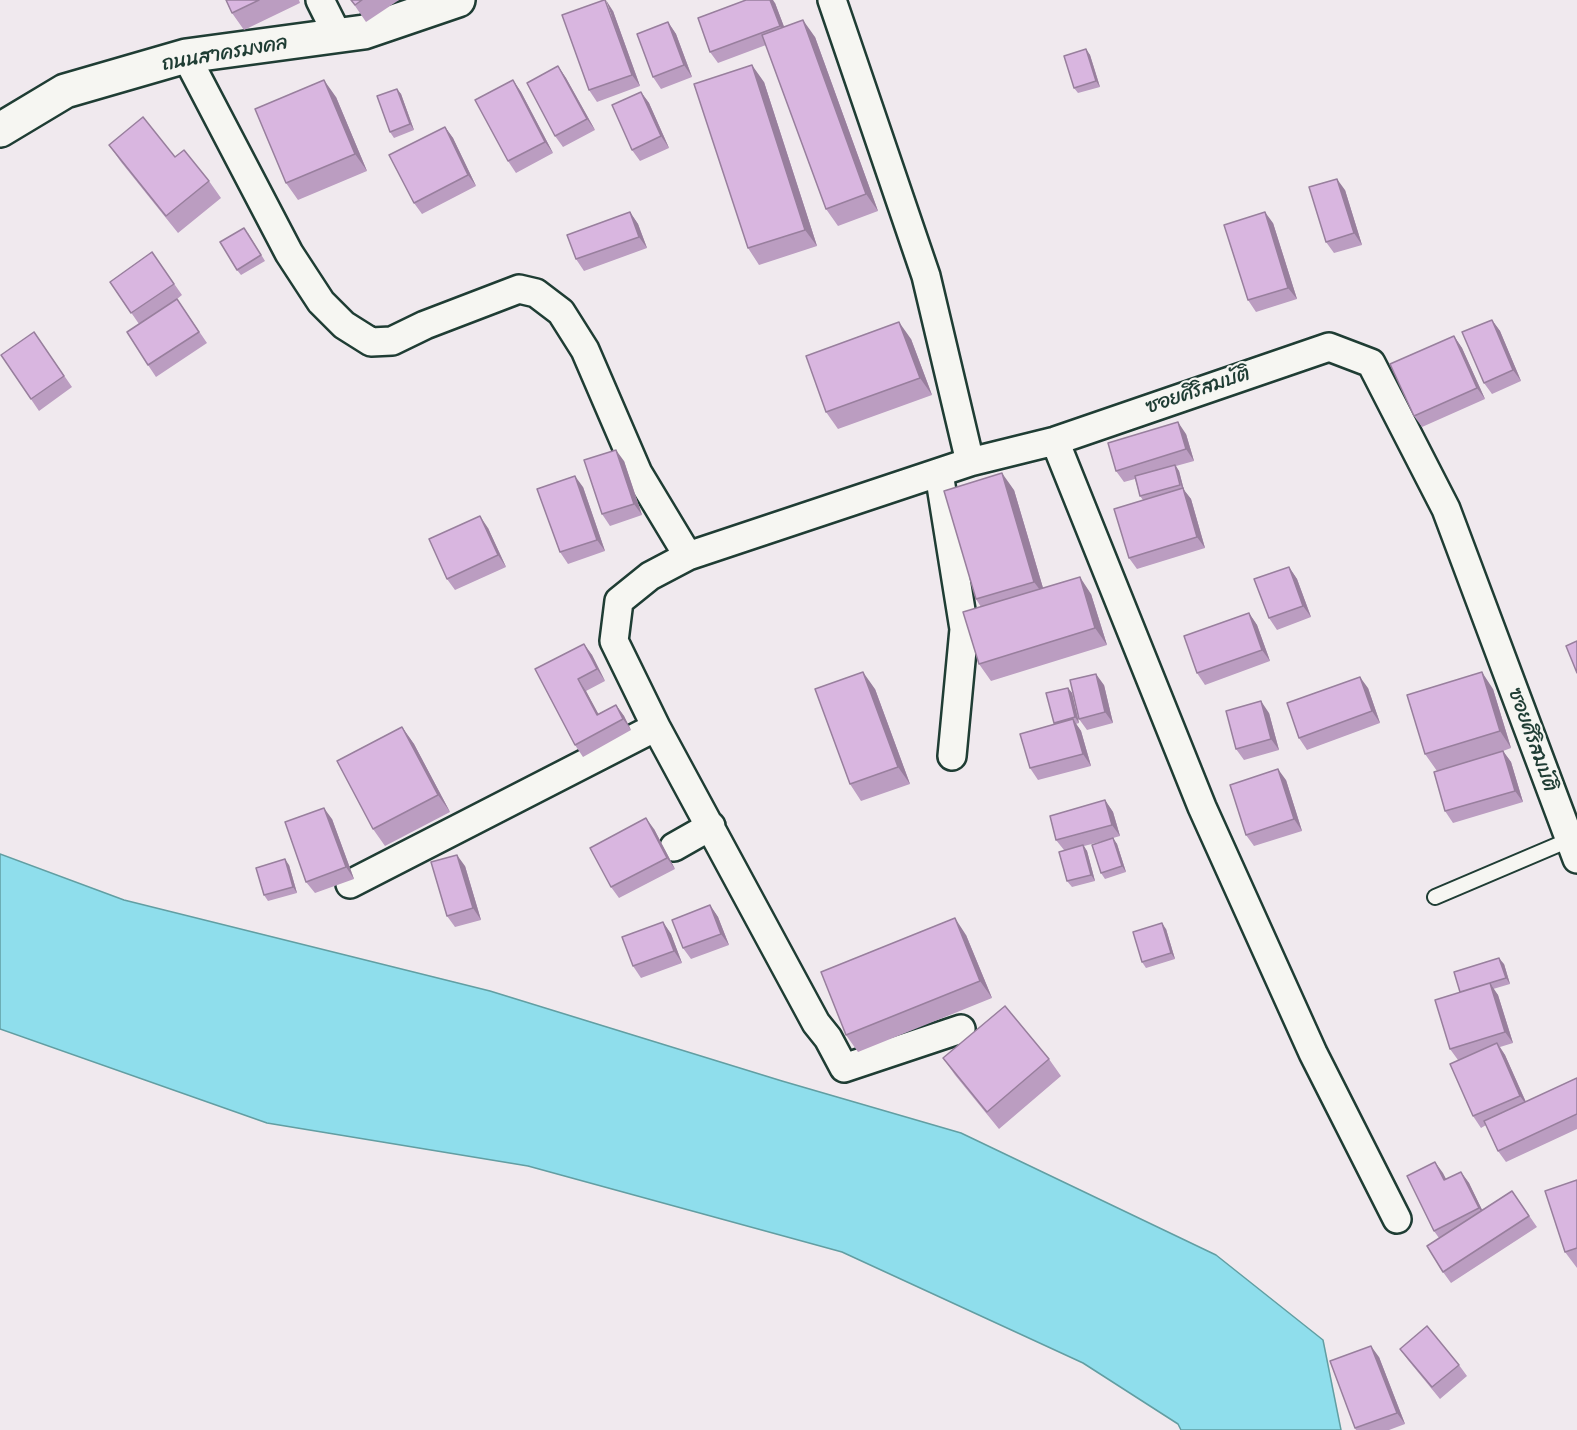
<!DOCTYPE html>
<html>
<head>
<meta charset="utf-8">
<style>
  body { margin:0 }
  canvas { display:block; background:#f0e9ee }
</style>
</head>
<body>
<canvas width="1577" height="1430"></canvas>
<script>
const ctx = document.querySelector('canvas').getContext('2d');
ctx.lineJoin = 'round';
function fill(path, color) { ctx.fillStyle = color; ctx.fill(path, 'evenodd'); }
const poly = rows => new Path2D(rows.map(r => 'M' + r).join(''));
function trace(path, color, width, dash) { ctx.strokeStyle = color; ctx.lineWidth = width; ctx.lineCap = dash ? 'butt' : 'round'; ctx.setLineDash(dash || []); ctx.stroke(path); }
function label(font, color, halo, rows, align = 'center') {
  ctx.font = font + ' Sriracha,"Playpen Sans Thai",sans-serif'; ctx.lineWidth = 4.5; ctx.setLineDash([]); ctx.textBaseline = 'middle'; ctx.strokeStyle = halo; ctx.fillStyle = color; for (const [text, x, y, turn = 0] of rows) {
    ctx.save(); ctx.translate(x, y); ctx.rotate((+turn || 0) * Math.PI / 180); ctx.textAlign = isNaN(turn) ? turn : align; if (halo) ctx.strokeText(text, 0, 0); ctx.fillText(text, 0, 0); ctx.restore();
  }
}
const water = poly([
  [0,854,124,900,490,991,782,1081,961,1133,1216,1255,1323,1340,1341,1430,1181,1430,1178,1424,1083,1363,842,1252,528,1166,267,1123,0,1029,0,854]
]);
const lane = poly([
  [1435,897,1569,840]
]);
const street = poly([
  [320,0,338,36],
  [832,0,926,276,970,462,1055,441,1329,347,1371,363,1446,509,1577,859],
  [186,56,289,253,321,302,344,325,371,342,392,341,425,325,519,289,536,293,561,312,585,350,638,473,688,556],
  [1055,441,1202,807,1313,1053,1397,1219],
  [939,473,964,629,952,756],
  [674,847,711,826],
  [350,884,656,727],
  [961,1029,844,1068,828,1038,816,1023,656,727,614,641,619,601,650,576,688,556,970,462]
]);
const secondary = poly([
  [0,130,65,91,186,56,364,32,458,0]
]);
const wall = poly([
  [226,0,299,0,300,3,244,30,232,13],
  [351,0,399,0,366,22],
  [775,3,784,27,815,37,878,211,838,226,826,209,766,45,718,63,710,52],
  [613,11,640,86,597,102,589,90],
  [668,22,676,34,692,77,661,89,653,77],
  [1086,49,1090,55,1100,87,1078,93,1074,88],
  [558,66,566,78,595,130,563,147,555,136],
  [513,80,521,92,553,153,516,173,508,161],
  [764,82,817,246,759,265,748,248],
  [397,89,401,94,414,130,394,138,390,132],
  [641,92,649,103,669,148,640,161,632,150],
  [336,97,367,171,298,200,286,183],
  [445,127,453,138,476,186,422,214,414,203],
  [109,145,175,157,209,181,221,198,178,233,121,162],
  [1345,190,1362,245,1334,253,1326,242],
  [630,212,638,224,647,248,584,271,576,259],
  [1273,223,1297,299,1256,312,1248,300],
  [248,233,265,261,241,275,237,270],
  [152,252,182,295,177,299,207,343,156,377,148,365,139,324,110,282],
  [1492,320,1500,331,1521,381,1492,394,1484,383],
  [34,332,72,387,39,411,1,355],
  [1454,336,1462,348,1485,399,1422,427,1414,416],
  [911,339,932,395,838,429,826,412],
  [1186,434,1194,461,1176,466,1179,471,1184,490,1191,499,1205,548,1137,569,1129,558,1143,500,1140,496,1135,479,1124,482,1116,471],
  [624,461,642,515,610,526,602,514],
  [583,487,605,551,568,564,560,552],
  [1014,490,1043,588,1091,594,1107,645,991,681,979,664,981,607,976,599],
  [488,528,506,567,455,590,447,579],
  [1289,567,1297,579,1311,617,1277,630,1269,618],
  [1249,613,1257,625,1270,661,1205,685,1197,673],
  [584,644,592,655,605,681,586,691,598,714,616,705,624,716,631,730,583,757,575,745,535,669],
  [1104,685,1113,723,1087,730,1079,719],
  [1068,688,1072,693,1079,723,1076,724,1081,731,1091,766,1038,780,1030,768,1055,724,1054,723],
  [1368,688,1380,723,1307,750,1299,738],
  [875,689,910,784,861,801,850,784],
  [1493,689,1511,748,1503,751,1511,762,1523,802,1453,823,1445,811,1437,771,1425,754],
  [1269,713,1279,750,1244,760,1236,749],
  [402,727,414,744,450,812,385,846,373,829],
  [1286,780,1302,831,1254,846,1246,835],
  [1105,800,1113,812,1120,836,1113,838,1117,844,1126,872,1105,879,1101,873,1107,840,1084,846,1087,851,1095,881,1072,887,1067,881,1064,850,1056,840],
  [332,819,354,879,315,893,306,882],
  [654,829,675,869,619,898,611,887],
  [289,865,297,893,268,901,264,895],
  [465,866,481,920,455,927,447,916],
  [710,905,718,917,729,945,691,959,683,948],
  [663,922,671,934,682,963,641,978,633,966],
  [1166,929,1175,959,1146,968,1142,962],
  [966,935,992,998,858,1052,846,1035],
  [1504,964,1510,984,1493,989,1498,995,1513,1043,1500,1047,1505,1055,1526,1102,1577,1078,1577,1129,1506,1162,1498,1151,1486,1125,1481,1128,1473,1116,1458,1060,1450,1049,1460,992],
  [943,1058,1049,1059,1061,1076,999,1129,955,1075],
  [1435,1162,1446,1179,1461,1172,1469,1183,1482,1210,1512,1191,1537,1227,1451,1283,1443,1272,1439,1238,1434,1231],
  [1577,1180,1577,1268,1565,1252],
  [1400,1349,1459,1365,1467,1376,1440,1399,1408,1360],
  [1379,1357,1405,1424,1389,1430,1356,1430,1355,1428]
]);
const shadedWall = poly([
  [606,0,613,11,640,86,632,75],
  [770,0,773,0,775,3,788,37,780,26],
  [803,20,815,37,878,211,866,194],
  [668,22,676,34,692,77,684,65],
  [1086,49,1090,55,1100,87,1096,81],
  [752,65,764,82,817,246,805,230],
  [558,66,566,78,595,130,587,119],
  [324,80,336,97,367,171,355,154],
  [513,80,521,92,553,153,545,142],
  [397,89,401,94,414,130,410,124],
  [641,92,649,103,669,148,661,136],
  [445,127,453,138,476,186,468,175],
  [1337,179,1345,190,1362,245,1354,233],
  [630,212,638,224,647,248,639,237],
  [1265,212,1273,223,1297,299,1288,288],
  [1492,320,1500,331,1521,381,1513,370],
  [899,322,911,339,932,395,920,378],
  [1454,336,1462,348,1485,399,1477,388],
  [1178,422,1186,434,1194,461,1186,449],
  [616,450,624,461,642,515,634,504],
  [1175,465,1179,471,1184,490,1191,499,1205,548,1197,537],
  [1002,473,1014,490,1046,598,1034,582],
  [575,476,583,487,605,551,597,540],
  [480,516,488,528,506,567,498,555],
  [1289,567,1297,579,1311,617,1303,606],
  [1080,577,1091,594,1107,645,1095,628],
  [1249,613,1257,625,1270,661,1262,650],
  [584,644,592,655,605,681,597,669],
  [863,672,875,689,910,784,898,767],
  [1482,672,1493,689,1511,748,1500,731],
  [1096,674,1104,685,1113,723,1105,712],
  [1360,677,1368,688,1380,723,1372,711],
  [578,679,586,691,605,726,597,715],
  [1068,688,1072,693,1079,723,1075,717],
  [1261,701,1269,713,1279,750,1271,739],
  [616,705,624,716,631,730,623,719],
  [1073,719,1081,731,1091,766,1083,754],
  [402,727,414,744,450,812,438,795],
  [1503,751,1511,762,1523,802,1515,791],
  [1278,769,1286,780,1302,831,1294,819],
  [1105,800,1113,812,1120,836,1112,825],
  [324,808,332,819,354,879,346,867],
  [646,818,654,829,675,869,667,858],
  [1113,838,1117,844,1126,872,1122,866],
  [1083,845,1087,851,1095,881,1091,875],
  [457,855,465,866,481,920,473,908],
  [285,859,289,865,297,893,293,887],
  [710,905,718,917,729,945,721,934],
  [955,918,966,935,992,998,980,981],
  [663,922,671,934,682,963,674,951],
  [1162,923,1166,929,1175,959,1171,953],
  [1499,958,1504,964,1510,984,1506,978],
  [1490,983,1498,995,1513,1043,1505,1032],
  [1497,1043,1505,1055,1528,1107,1520,1096],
  [1435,1162,1443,1173,1452,1191,1444,1180],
  [1461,1172,1469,1183,1487,1220,1479,1208],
  [1371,1346,1379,1357,1405,1424,1397,1413]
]);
const building = poly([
  [226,0,259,0,232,13,226,0],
  [351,0,362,0,355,5,351,0],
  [604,0,605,0,632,75,589,90,562,15,604,0],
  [746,0,770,0,780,26,710,52,698,18,746,0],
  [803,20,866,194,826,209,762,35,803,20],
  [668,22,684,65,653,77,637,34,668,22],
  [1086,49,1096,81,1074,88,1064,56,1086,49],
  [752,65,805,230,748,248,694,84,752,65],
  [558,66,587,119,555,136,527,83,558,66],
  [324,80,355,154,286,183,255,109,324,80],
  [513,80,545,142,508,161,475,100,513,80],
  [397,89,410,124,390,132,377,96,397,89],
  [641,92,661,136,632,150,612,105,641,92],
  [143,117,175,157,184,150,209,181,166,216,109,145,143,117],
  [445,127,468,175,414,203,389,155,445,127],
  [1337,179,1354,233,1326,242,1309,187,1337,179],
  [630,212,639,237,576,259,567,235,630,212],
  [1265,212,1288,288,1248,300,1224,225,1265,212],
  [244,228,261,255,237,270,220,242,244,228],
  [152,252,174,284,131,313,110,282,152,252],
  [177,299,199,332,148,365,127,332,177,299],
  [1492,320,1513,370,1484,383,1462,332,1492,320],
  [899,322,920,378,826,412,806,356,899,322],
  [34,332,64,376,31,399,1,355,34,332],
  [1454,336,1477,388,1414,416,1390,364,1454,336],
  [1178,422,1186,449,1116,471,1108,443,1178,422],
  [616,450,634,504,602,514,584,460,616,450],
  [1175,465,1180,485,1140,496,1135,476,1175,465],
  [1002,473,1034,582,976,599,944,491,1002,473],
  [575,476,597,540,560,552,537,489,575,476],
  [1183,488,1197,537,1129,558,1114,509,1183,488],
  [480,516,498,555,447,579,429,539,480,516],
  [1289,567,1303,606,1269,618,1254,579,1289,567],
  [1080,577,1095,628,979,664,963,612,1080,577],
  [1249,613,1262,650,1197,673,1184,636,1249,613],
  [1577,641,1577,673,1566,646,1577,641],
  [584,644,597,669,578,679,597,715,616,705,623,719,575,745,535,669,584,644],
  [863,672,898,767,850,784,815,689,863,672],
  [1482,672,1500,731,1425,754,1407,695,1482,672],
  [1096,674,1105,712,1079,719,1070,680,1096,674],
  [1360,677,1372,711,1299,738,1287,703,1360,677],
  [1068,688,1075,717,1054,723,1046,693,1068,688],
  [1261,701,1271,739,1236,749,1226,711,1261,701],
  [1073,719,1083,754,1030,768,1020,734,1073,719],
  [402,727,438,795,373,829,337,761,402,727],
  [1503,751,1515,791,1445,811,1434,772,1503,751],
  [1278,769,1294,819,1246,835,1230,785,1278,769],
  [1105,800,1112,825,1056,840,1050,816,1105,800],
  [324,808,346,867,306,882,285,822,324,808],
  [646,818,667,858,611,887,590,848,646,818],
  [1113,838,1122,866,1101,873,1092,845,1113,838],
  [1083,845,1091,875,1067,881,1059,852,1083,845],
  [457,855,473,908,447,916,431,862,457,855],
  [285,859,293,887,264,895,256,868,285,859],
  [710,905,721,934,683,948,672,920,710,905],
  [955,918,980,981,846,1035,821,972,955,918],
  [663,922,674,951,633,966,622,937,663,922],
  [1162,923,1171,953,1142,962,1133,932,1162,923],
  [1499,958,1506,978,1460,992,1454,972,1499,958],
  [1490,983,1505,1032,1450,1049,1435,1000,1490,983],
  [1005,1006,1049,1059,987,1112,943,1058,1005,1006],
  [1497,1043,1520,1096,1473,1116,1450,1064,1497,1043],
  [1577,1078,1577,1114,1498,1151,1484,1121,1577,1078],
  [1435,1162,1444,1180,1461,1172,1479,1208,1434,1231,1407,1176,1435,1162],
  [1577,1180,1577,1248,1565,1252,1545,1191,1577,1180],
  [1512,1191,1529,1216,1443,1272,1427,1246,1512,1191],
  [1427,1326,1459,1365,1432,1387,1400,1349,1427,1326],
  [1371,1346,1397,1413,1355,1428,1330,1361,1371,1346]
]);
const streetNames = [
  ["ถนนสาครมงคล",225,54,-10],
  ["ซอยศิริสมบัติ",1198,391,-19],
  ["ซอยศิริสมบัติ",1532,740,70]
];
fill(water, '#8fdeec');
trace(water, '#629ea2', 1.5);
trace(lane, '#1f3d34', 18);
trace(street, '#1f3d34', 32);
trace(secondary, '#1f3d34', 38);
trace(lane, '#f6f6f2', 14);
trace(street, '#f6f6f2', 27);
trace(secondary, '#f6f6f2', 33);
fill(wall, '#bb9dc1');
fill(shadedWall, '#987f9d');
fill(building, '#d9b6e0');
trace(building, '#987f9d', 1.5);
label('20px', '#1f3d34', '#f6f6f2', streetNames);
</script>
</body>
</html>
